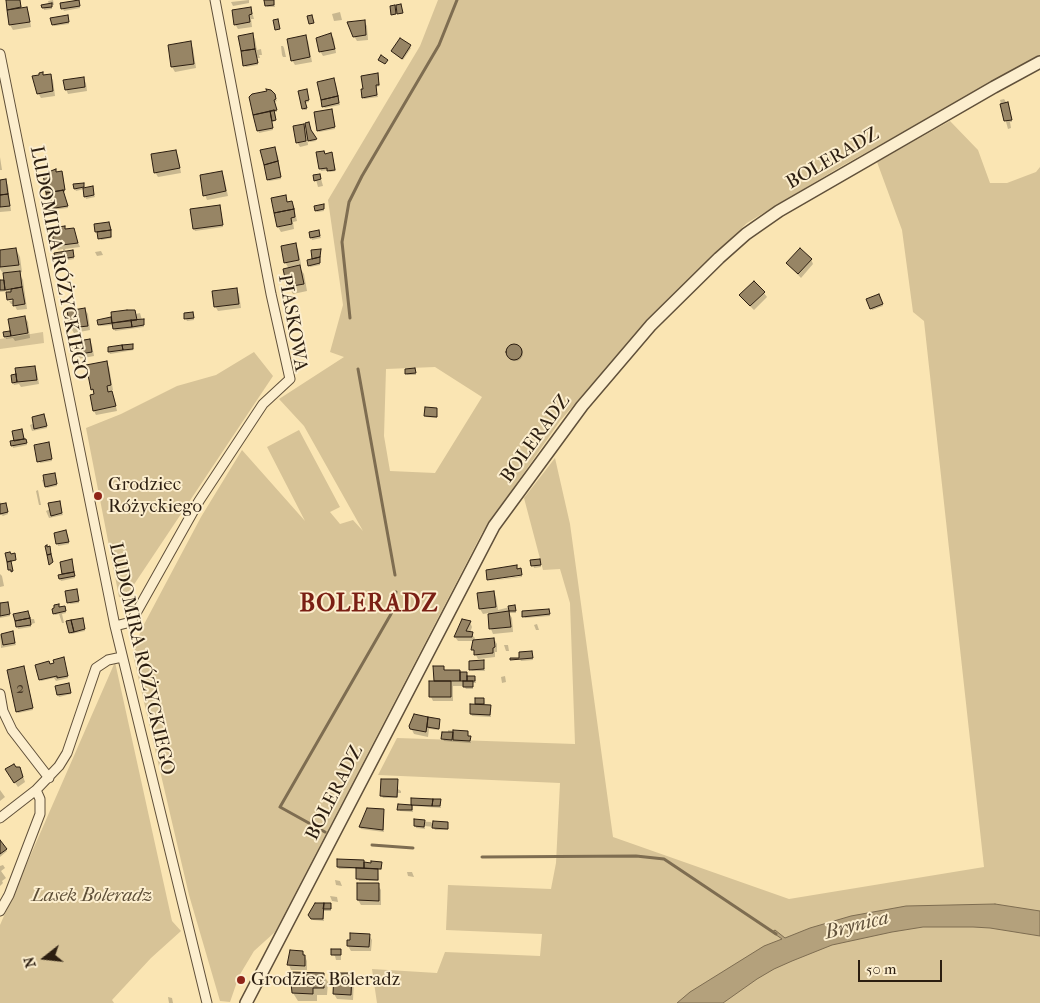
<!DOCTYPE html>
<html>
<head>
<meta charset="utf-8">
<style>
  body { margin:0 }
  #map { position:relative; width:1040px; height:1003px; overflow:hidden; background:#fae5b3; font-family:"IM FELL French Canon",serif }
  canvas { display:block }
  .north { position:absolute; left:20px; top:933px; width:50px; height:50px; -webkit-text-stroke:4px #fceece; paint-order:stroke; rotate:254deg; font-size:14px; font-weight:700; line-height:20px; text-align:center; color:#2c1e11 }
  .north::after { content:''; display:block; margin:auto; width:18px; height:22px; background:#2c1e11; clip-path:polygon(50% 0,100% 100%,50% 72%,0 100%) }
  .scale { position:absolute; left:858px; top:960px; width:84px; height:22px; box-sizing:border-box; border:2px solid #2c1e11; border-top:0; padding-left:6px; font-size:15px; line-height:18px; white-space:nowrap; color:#2c1e11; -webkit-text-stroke:4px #fceece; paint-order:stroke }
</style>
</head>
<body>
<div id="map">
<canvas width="1040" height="1003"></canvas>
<div class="north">N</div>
<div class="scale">50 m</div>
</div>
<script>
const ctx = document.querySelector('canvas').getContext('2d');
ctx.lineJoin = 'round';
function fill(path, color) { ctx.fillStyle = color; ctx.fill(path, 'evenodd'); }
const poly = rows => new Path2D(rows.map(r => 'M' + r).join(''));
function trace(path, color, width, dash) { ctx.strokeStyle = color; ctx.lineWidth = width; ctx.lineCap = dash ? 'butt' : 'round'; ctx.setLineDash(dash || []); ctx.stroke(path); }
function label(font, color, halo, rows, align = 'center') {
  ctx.font = font + ' "IM FELL French Canon",serif'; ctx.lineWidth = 4; ctx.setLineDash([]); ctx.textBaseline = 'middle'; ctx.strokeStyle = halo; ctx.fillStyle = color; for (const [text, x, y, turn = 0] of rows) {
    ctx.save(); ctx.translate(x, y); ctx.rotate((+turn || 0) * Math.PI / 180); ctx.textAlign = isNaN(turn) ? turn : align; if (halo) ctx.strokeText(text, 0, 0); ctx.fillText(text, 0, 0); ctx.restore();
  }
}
const green = poly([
  [438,0,1040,0,1040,56,840,167,747,223,652,315,560,421,482,533,275,932,254,951,239,976,230,1002,220,1001,189,895,133,655,141,630,201,517,242,450,305,521,267,447,299,430,340,507,330,512,340,524,353,520,363,531,304,426,279,399,344,357,330,352,343,305,328,200,420,46],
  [435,367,482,397,435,473,390,471,384,436,386,369],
  [950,121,978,150,990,183,1007,183,1036,172,1040,167,1040,1003,377,1003,372,969,437,973,445,952,540,956,542,934,446,930,448,885,551,889,556,863,560,783,378,775,397,738,575,744,570,603,560,569,543,570,524,498,555,458,570,524,613,837,789,899,984,867,924,321,913,312,902,230,877,162],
  [43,332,44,343,0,349,0,339],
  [254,352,273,376,125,598,119,597,86,428,121,414,177,386,216,375],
  [115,662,172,921,181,931,151,958,112,1000,114,1003,0,1003,0,925]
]);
const water = poly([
  [995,904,1040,911,1040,936,990,928,973,927,923,927,892,932,832,945,792,961,774,969,757,979,723,1003,677,1003,690,992,764,946,782,939,772,932,775,930,785,938,810,928,851,916,906,906,995,904]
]);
const shadow = poly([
  [7,0,20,0,22,9,27,8,29,13,31,27,13,30,10,25],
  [53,0,54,5,52,5,52,9,44,10,43,6,49,5,48,1],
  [249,0,249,3,233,6,231,2],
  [265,0,274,0,275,7,267,7],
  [79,3,80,8,64,11,63,9],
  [251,8,254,19,251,19,252,27,238,29,235,24],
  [340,12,342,20,334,21,332,14],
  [68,18,69,24,54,26,53,24],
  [364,21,367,26,368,40,357,41,354,36],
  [252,34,255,39,257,50,261,49,262,55,259,55,260,58,257,58,258,65,246,67,245,66],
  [331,34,334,39,336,53,323,56,320,51],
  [305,37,308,41,312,62,295,65,292,60],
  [401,39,411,48,403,60,392,51],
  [190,43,193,48,196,68,175,72,172,67],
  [281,46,283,46,284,48,286,57,283,57,282,55],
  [50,75,53,80,55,96,41,98,38,93,43,76],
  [378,77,380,86,376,87,378,97,364,99,364,90],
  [83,78,86,83,87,91,68,94,66,89],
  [334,80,336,84,340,105,325,108,323,106],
  [307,92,309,102,305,103,307,110,304,110,303,108],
  [274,95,277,101,275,102,277,112,275,112,276,121,272,122,273,130,259,133,251,97],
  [1004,99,1008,105,1012,122,1010,122,1011,128,1008,129,1000,100],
  [332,110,335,129,319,132,318,130],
  [303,126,307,132,311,133,316,141,310,142,307,137,308,145,300,147,297,142],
  [274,148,278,156,281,179,269,181,268,179],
  [176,151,178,156,181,173,158,177,155,172],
  [317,153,325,155,332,154,336,171,330,172,328,170,321,171],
  [0,157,2,170,0,170],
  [50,172,62,172,63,174,65,192,63,192,68,208,51,210,50,209],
  [222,172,224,177,228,196,207,200,205,195],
  [320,175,323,186,318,187,315,176],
  [5,180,8,185,11,211,0,212,0,181],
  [84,186,84,189,92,188,95,197,86,199,84,189,76,191,75,189],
  [285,196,288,203,291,202,294,207,297,221,293,222,294,229,281,232,278,227,272,199],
  [323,205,324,211,317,212,316,210],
  [220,206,223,227,195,231,194,229],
  [96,225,110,225,112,238,101,240],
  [64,228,66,230,73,229,80,247,65,249,66,252,73,253,74,259,57,262,56,260,63,253,63,249,58,250,55,245,60,231],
  [319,232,321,238,312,240,310,233],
  [295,244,298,249,301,264,298,265,304,274,307,291,293,294,288,286,289,269,285,262],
  [16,249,20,257,22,272,19,273,23,280,27,309,17,310,14,304,11,304,9,301,19,300,19,297,9,300,8,291,0,292,0,281,5,281,4,275,0,269,0,252],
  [320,250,320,265,310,267,309,265],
  [101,251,103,255,97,256,95,252],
  [811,259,813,264,801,278,788,264],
  [236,289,239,294,241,308,218,311,215,306],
  [764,293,767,297,754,310,744,300],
  [879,296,883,306,872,310,868,300],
  [85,309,88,314,90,330,74,333,71,328],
  [135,311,136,314,140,313,144,327,115,331,113,325,100,326,99,324,99,321],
  [193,315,194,320,187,321,186,319],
  [25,317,28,322,30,338,15,341,13,338,6,339,4,333,9,332,12,337,9,320],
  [90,340,92,345,94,356,78,359,75,354],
  [132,345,134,350,110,354,109,352],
  '507 353a8 8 0 1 1 16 0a8 8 0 1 1-16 0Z',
  [106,363,109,367,113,390,111,391,114,397,117,411,96,415,94,411,96,395,92,389],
  [35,367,37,372,39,384,21,387,19,384,14,385,13,383],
  [415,369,416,375,407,375,406,373],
  [437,409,437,418,426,417,425,415],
  [45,418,47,428,32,431,30,425],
  [22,430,27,445,13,448,12,442,16,442],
  [49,445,52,461,40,463,39,461],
  [55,476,57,486,47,488,46,486,44,486,42,480],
  [38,490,41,505,39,505,36,491],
  [0,501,1,505,6,506,8,514,3,516,0,514],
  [60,504,63,515,49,518,46,511],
  [67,533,69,544,58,546,55,534],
  [71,561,75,578,61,581,60,579,63,575,61,563],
  [532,561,540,562,541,567,534,568],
  [0,574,2,576,4,586,0,587],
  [522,576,522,577,489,581],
  [77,592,79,603,70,604,69,602],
  [494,592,496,597,498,610,514,606,515,608,516,613,509,613,512,618,513,632,493,634,491,629,489,613,483,614,480,609,478,594],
  [0,604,8,605,10,616,0,618],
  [60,608,65,609,66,613,62,614,64,623,62,623,59,614,55,615,54,613],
  [549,612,550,616,525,618,524,616],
  [15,615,30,619,34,619,35,623,31,624,31,627,18,629],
  [83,621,85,631,71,634,70,632],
  [470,622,472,627,470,633,475,638,474,641,494,639,497,644,497,652,495,652,495,657,478,659,473,649,474,641,458,641,455,637],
  [537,624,539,630,536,630,534,625],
  [13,633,16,645,1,648,0,635],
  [504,645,508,645,509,651,506,651],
  [532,652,533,660,521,661,520,659],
  [64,661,68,678,56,681,54,678,41,681,40,679,50,665],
  [483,662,485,671,472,671,470,669],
  [443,667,445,671,466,673,467,677,475,677,476,683,473,683,473,689,466,689,464,686,453,686,453,701,433,701,431,697,435,683],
  [25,669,33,710,18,713,17,711],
  [505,676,506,682,502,683,501,677],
  [69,686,71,694,59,697,58,695],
  [476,699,484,699,485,706,490,706,491,717,472,716,471,714,476,706],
  [428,718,429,720,439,720,439,730,429,729,428,737,414,734,410,726],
  [448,730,467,732,471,743,444,741,443,739,448,733],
  [22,773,25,782,18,787,9,774],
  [397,781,398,789,401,791,401,793,398,793,398,798,383,798,382,796],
  [0,790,5,797,0,801],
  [413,799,440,801,441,808,413,806,413,812,400,811,399,805,412,806],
  [368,810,384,811,384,832,361,829,360,827],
  [416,821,431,822,434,827,425,826,425,829,416,828],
  [448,823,448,830,435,830,434,828],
  [0,842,7,851,0,857],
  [364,861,365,864,381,863,382,870,378,870,379,881,359,881,357,869,339,869,338,867],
  [3,865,5,868,1,871,6,878,2,881,3,883,0,886,0,866],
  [407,872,412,872,414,877,408,876],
  [335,880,340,881,342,886,336,885],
  [378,885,381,890,381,905,361,905,358,900],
  [330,896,337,897,338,902,332,901],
  [330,904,331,911,324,911,324,921,313,920,310,915],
  [369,935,372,940,371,951,351,951,348,946],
  [341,950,341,960,336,960,335,956,332,954],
  [303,952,307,961,307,970,291,970,289,965],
  [323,974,328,982,327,995,317,995,317,1001,298,1001,293,993],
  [351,975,354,979,353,1000,337,999,334,994],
  [168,997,172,998,173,1003,169,1003]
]);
const stream = poly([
  [350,318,342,242,349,202,362,176,439,45,457,0],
  [358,369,395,575],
  [325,832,280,807,391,614,396,592],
  [372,845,413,848],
  [482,857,636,856,664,859,776,934]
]);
const building = poly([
  [6,0,20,0,21,7,7,10,6,0],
  [79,0,80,6,61,9,60,3,79,0],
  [264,0,274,0,274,5,265,6,264,0],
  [52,3,52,7,42,8,41,5,52,3],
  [401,4,403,13,397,14,396,5,401,4],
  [395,5,396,14,391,15,390,6,395,5],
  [27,7,30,22,9,25,7,10,27,7],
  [251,7,252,14,249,15,250,22,234,25,232,10,251,7],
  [68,15,69,22,52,25,50,18,68,15],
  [312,15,314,23,309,24,307,16,312,15],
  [278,19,280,29,275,30,273,20,278,19],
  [365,20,366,35,353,37,347,22,365,20],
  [253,33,255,49,241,51,238,36,253,33],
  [331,33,335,49,319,52,316,38,331,33],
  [306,35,310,57,291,61,287,39,306,35],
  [400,38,411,45,402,59,391,51,400,38],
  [191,41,194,64,171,67,168,45,191,41],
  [255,49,258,63,243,66,241,51,255,49],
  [381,55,388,60,385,64,378,60,381,55],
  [43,72,43,75,51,74,53,91,37,94,32,76,39,75,39,73,43,72],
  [378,73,379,85,376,85,377,95,362,98,361,89,363,89,361,76,378,73],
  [84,77,85,87,65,90,63,80,84,77],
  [334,78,338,96,321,100,317,82,334,78],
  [266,89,271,90,275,94,276,99,274,100,277,110,253,115,249,97,252,94,267,91,266,89],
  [307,89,309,100,305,101,307,108,302,109,298,91,307,89],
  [338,96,339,103,322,107,321,100,338,96],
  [1008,102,1012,120,1004,121,1000,104,1008,102],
  [332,109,335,127,317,131,314,112,332,109],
  [274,110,276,120,272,121,270,111,274,110],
  [270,111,273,128,257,131,253,115,270,111],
  [309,122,311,130,317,139,308,141,305,123,309,122],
  [304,124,306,141,296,143,293,126,304,124],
  [275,147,278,161,264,165,260,150,275,147],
  [176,150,180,168,154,173,151,154,176,150],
  [324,151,325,154,332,152,335,170,327,171,327,168,319,169,316,152,324,151],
  [278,161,281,177,267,180,264,165,278,161],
  [56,169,56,172,62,171,65,190,46,193,43,174,56,169],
  [222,171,226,191,203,196,200,175,222,171],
  [320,174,321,179,314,181,313,175,320,174],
  [6,179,8,194,0,195,0,180,6,179],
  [84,183,84,187,74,189,73,184,84,183],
  [93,186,94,195,84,197,83,188,93,186],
  [63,190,68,206,48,209,46,193,63,190],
  [8,194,10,206,0,207,0,195,8,194],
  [286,195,287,202,292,201,294,209,274,213,271,198,286,195],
  [324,204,324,209,315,211,314,206,324,204],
  [220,205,223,225,193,229,190,209,220,205],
  [294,209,295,217,291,218,292,224,277,227,274,213,294,209],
  [109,222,111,230,95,232,94,224,109,222],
  [65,226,65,229,74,228,78,243,54,246,52,231,58,230,58,227,65,226],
  [111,230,111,237,98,239,97,232,111,230],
  [319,230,320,236,310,238,309,232,319,230],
  [296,243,299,260,284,263,281,246,296,243],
  [16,248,19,265,0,267,0,250,16,248],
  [800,248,812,259,798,274,786,263,800,248],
  [321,249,320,257,312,259,311,250,321,249],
  [73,250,74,257,55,260,54,253,73,250],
  [320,257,320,263,308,266,307,260,320,257],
  [300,265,304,284,287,287,283,269,300,265],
  [20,271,22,287,5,290,3,273,20,271],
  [0,280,4,280,5,290,0,290,0,280],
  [754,281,765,292,750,306,739,295,754,281],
  [22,287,25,304,13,306,13,299,7,300,6,292,11,292,11,289,22,287],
  [237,288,239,304,214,307,212,291,237,288],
  [879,294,883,304,870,309,866,299,879,294],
  [85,308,88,326,70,328,67,311,85,308],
  [127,310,135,310,137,320,112,323,111,312,127,310],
  [193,312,194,318,184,319,184,313,193,312],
  [25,316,28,333,11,336,8,319,25,316],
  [111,317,112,323,98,325,97,320,111,317],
  [144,319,144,325,132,327,131,320,144,319],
  [131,320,132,327,113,329,112,323,131,320],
  [10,331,11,336,4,337,3,332,10,331],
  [90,339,92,352,74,355,72,342,90,339],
  '506 352a8 8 0 1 1 16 0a8 8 0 1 1-16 0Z',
  [133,344,133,349,123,350,122,345,133,344],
  [122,345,123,350,108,352,108,347,122,345],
  [107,361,111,385,107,386,108,392,112,391,116,406,93,411,90,395,94,394,93,389,91,390,86,365,107,361],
  [35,366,37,380,17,382,15,368,35,366],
  [415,368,416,373,405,374,405,369,415,368],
  [16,374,17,382,12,383,11,375,16,374],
  [425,407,437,408,437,417,424,416,425,407],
  [44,414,47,426,34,429,32,417,44,414],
  [22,429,24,439,14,441,12,431,22,429],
  [24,439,26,439,27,443,11,446,10,441,24,439],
  [49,442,52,459,37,462,34,445,49,442],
  [55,473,57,484,45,487,43,475,55,473],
  [60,501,62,513,51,516,48,503,60,501],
  [6,503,8,512,0,514,0,504,6,503],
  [66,530,69,542,56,544,54,533,66,530],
  [47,545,47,547,50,546,51,554,47,555,45,546,47,545],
  [10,552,11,554,15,553,16,560,7,562,5,553,10,552],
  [51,554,53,562,49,565,47,555,51,554],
  [72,559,74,572,62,574,60,562,72,559],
  [540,559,541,565,531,566,530,560,540,559],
  [11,561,13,571,11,572,11,570,8,570,7,562,11,561],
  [517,565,517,569,521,568,522,575,487,580,486,570,517,565],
  [74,572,75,576,59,579,58,575,74,572],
  [77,589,79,601,67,603,65,591,77,589],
  [494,591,496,607,479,609,477,593,494,591],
  [8,602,10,614,0,616,0,603,8,602],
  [59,604,59,607,65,606,66,611,53,614,52,609,54,608,54,605,59,604],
  [515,605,516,611,509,611,508,606,515,605],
  [549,609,550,614,522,617,522,611,549,609],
  [28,611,30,618,15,621,13,614,28,611],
  [509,611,511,627,489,629,488,614,509,611],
  [30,618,31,625,16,627,15,621,30,618],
  [83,618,85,629,74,632,71,620,83,618],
  [462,619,471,621,466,631,473,632,472,637,454,637,462,619],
  [71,620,74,632,69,633,66,621,71,620],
  [13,631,15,643,3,645,1,634,13,631],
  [494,638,495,647,493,648,493,653,474,655,474,650,471,650,473,640,494,638],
  [532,651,533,658,510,660,510,658,519,658,519,652,532,651],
  [64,657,68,676,57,678,57,676,39,680,35,665,49,661,50,664,54,663,53,660,64,657],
  [484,660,484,669,469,670,469,661,484,660],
  [24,666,33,708,16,712,7,670,24,666],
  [433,666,444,666,444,670,460,670,460,681,434,681,433,666],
  [460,672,467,672,467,681,460,681,460,672],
  [467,676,475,676,475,681,467,681,467,676],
  [429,681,451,681,451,697,429,697,429,681],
  [463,681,473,681,473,687,463,687,463,681],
  [69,683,71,693,57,695,55,686,69,683],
  [475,698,484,698,484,704,475,704,475,698],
  [470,704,491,705,490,715,470,714,470,704],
  [414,714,428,717,426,732,410,729,409,726,414,714],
  [428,717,440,719,439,729,427,727,428,717],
  [453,730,468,731,468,736,471,736,470,741,453,740,453,730],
  [442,732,453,732,452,740,441,739,442,732],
  [14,764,16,767,20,767,23,777,14,783,5,769,14,764],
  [381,779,398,779,397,797,380,796,381,779],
  [411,798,433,799,432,806,411,805,411,798],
  [433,799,441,799,440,806,432,806,433,799],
  [398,804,412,805,412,810,397,810,398,804],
  [367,808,384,809,383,830,359,827,367,808],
  [414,819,425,820,424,827,414,826,414,819],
  [433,821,448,822,448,829,432,828,433,821],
  [0,840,7,849,0,854,0,840],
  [337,859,364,860,364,868,337,867,337,859],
  [371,861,382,862,381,869,364,868,364,862,371,863,371,861],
  [356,868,378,869,378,880,356,879,356,868],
  [357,883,379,883,379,901,357,900,357,883],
  [315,903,324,903,323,919,311,919,308,915,315,903],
  [324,903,331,903,331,909,323,909,324,903],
  [350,933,370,934,369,947,347,946,347,940,350,940,350,933],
  [331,949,341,949,341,955,331,955,331,949],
  [290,950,303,951,303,955,305,955,305,966,287,965,290,950],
  [290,972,324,973,324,988,313,988,313,994,292,993,290,972],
  [334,973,352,973,351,995,333,994,334,973]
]);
const minor = poly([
  [0,54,115,626,207,1003],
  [115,626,131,622,199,501,263,404,290,379,271,294,215,0],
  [0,694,3,711,12,730,49,778],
  [0,818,36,790,59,766,67,753,96,668,108,660,122,657],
  [0,911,9,895,40,814,40,799,36,790]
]);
const tertiary = poly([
  [246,1003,494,526,582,406,651,325,719,258,746,234,779,211,994,87,1040,62]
]);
const markers = [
  [98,496,5,"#8f2418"],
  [241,980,5,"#8f2418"]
];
const numberNames = [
  ["2",20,689]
];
const streetNames = [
  ["BOLERADZ",833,159,-30],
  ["LUDOMIRA RÓŻYCKIEGO",58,263,79],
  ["PIASKOWA",292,323,80],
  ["BOLERADZ",536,439,-54],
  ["LUDOMIRA RÓŻYCKIEGO",141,659,77],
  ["BOLERADZ",335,793,-63]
];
const poiNames = [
  ["Grodziec",108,485],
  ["Różyckiego",108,507],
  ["Grodziec Boleradz",251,980]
];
const parkNames = [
  ["Lasek Boleradz",92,896]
];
const waterNames = [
  ["Brynica",857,926,-14]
];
const districtNames = [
  ["BOLERADZ",369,605]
];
fill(green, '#d7c397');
fill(water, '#b4a17c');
trace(water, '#7e6d51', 1);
fill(shadow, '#0003');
trace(stream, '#7e6d51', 3);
fill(building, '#978565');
trace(building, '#2c1e11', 1);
trace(minor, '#60503a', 11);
trace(tertiary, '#60503a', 14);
trace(minor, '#fceece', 9);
trace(tertiary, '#fceece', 11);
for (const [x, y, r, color] of markers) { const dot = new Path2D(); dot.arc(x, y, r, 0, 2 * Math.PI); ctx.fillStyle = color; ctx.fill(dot); trace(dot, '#fceece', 2); }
label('16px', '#473826', null, numberNames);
label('19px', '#2c1e11', '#fceece', streetNames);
label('19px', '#2c1e11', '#fceece', poiNames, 'left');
label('italic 19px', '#5f5039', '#fceece', parkNames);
label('italic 20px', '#62523c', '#fceece', waterNames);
ctx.letterSpacing = '1px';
label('bold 24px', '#7a1f14', '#fceece', districtNames);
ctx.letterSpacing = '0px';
</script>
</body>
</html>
